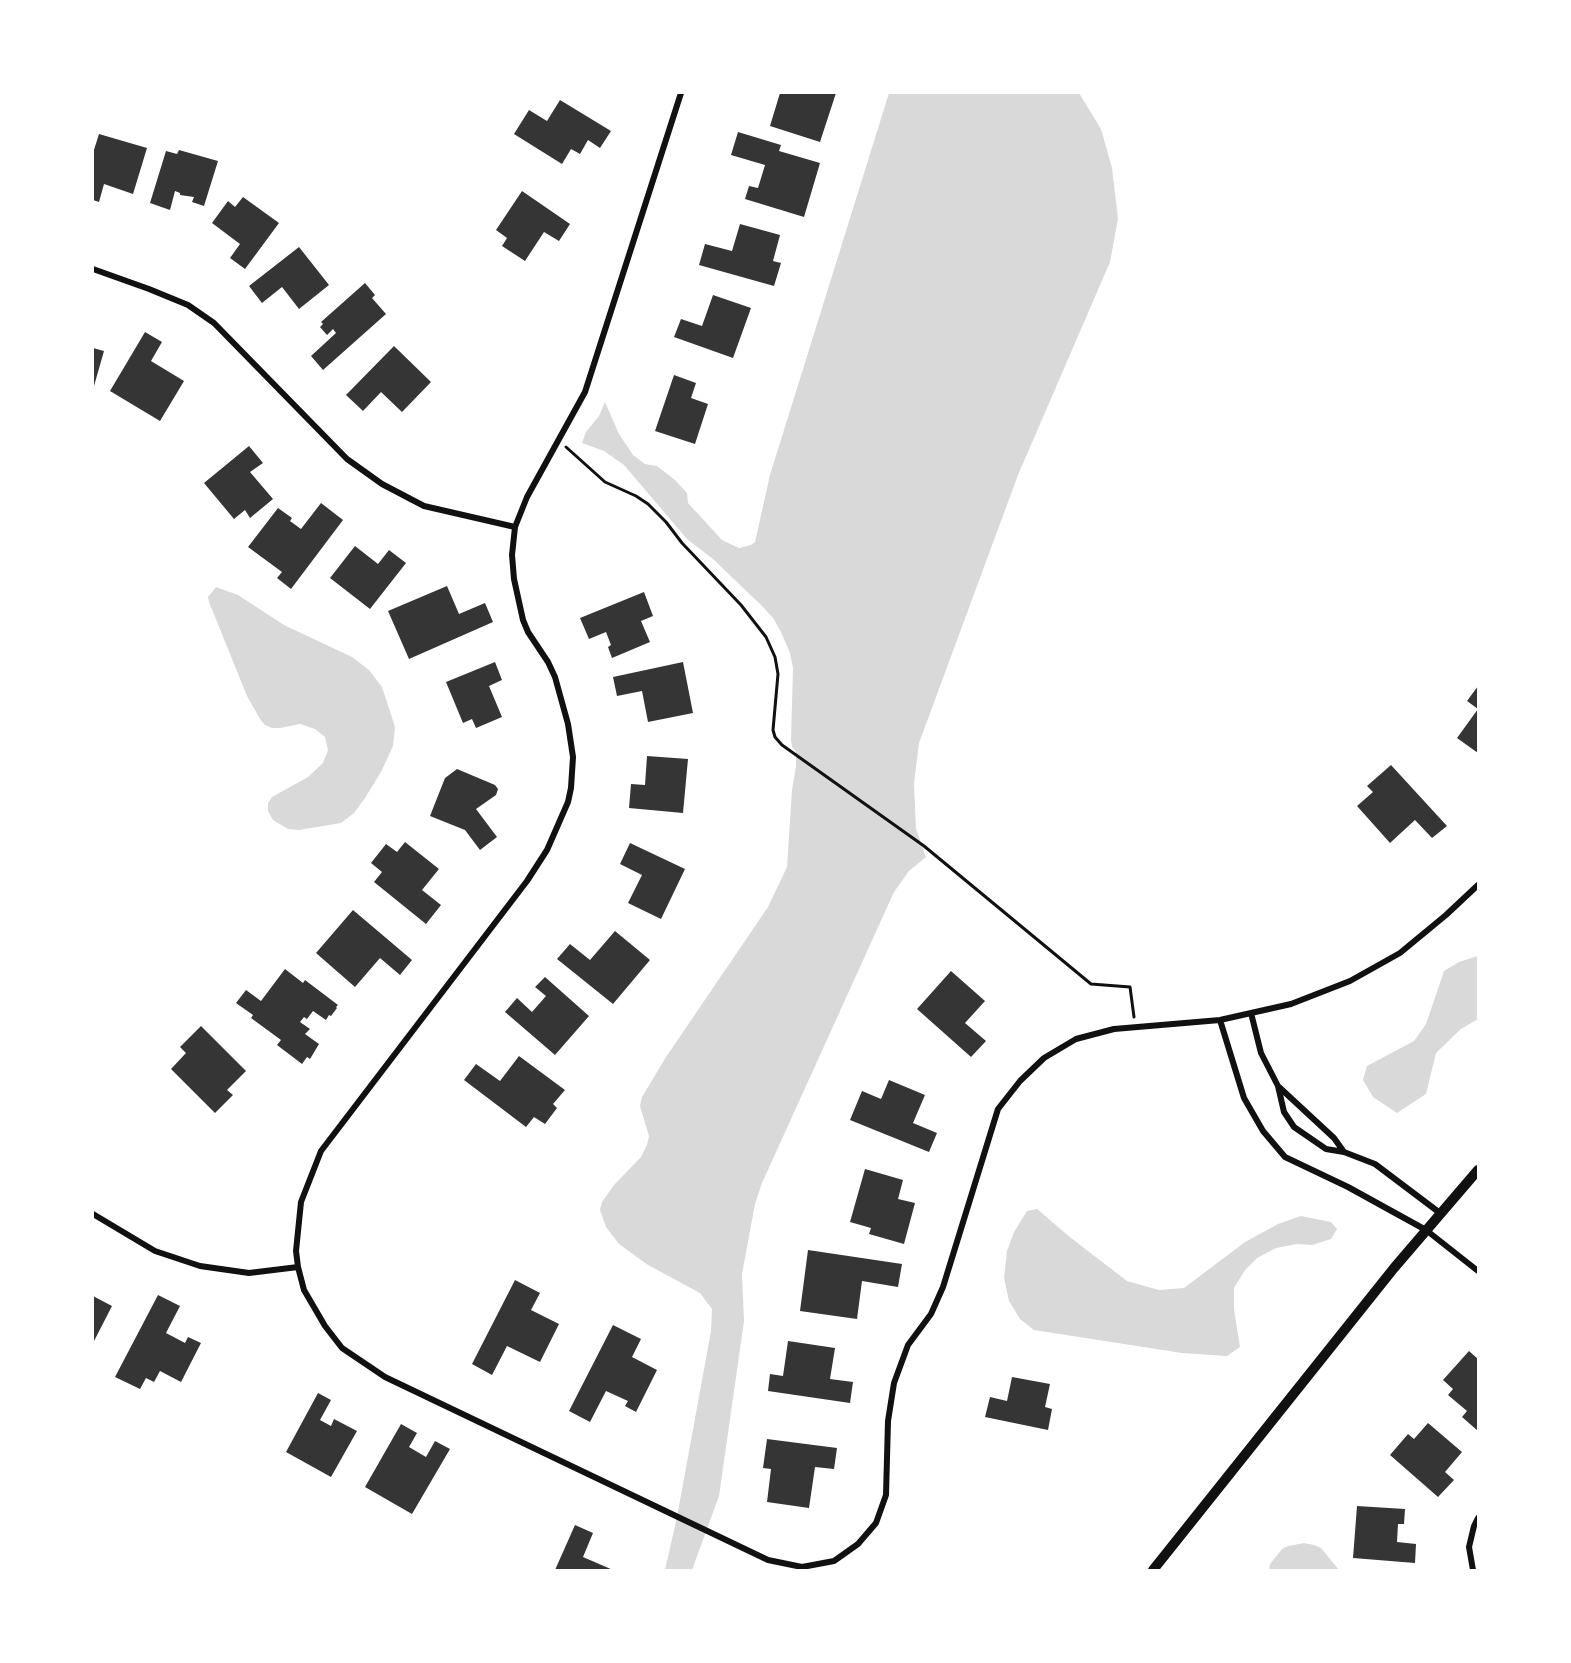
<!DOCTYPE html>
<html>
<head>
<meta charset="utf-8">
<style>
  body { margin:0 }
  #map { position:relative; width:1571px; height:1663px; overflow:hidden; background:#fff; font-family:"Open Sans",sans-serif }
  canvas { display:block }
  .frame { position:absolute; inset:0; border:94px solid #fff; pointer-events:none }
</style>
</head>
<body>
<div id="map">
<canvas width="1571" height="1663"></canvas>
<div class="frame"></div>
</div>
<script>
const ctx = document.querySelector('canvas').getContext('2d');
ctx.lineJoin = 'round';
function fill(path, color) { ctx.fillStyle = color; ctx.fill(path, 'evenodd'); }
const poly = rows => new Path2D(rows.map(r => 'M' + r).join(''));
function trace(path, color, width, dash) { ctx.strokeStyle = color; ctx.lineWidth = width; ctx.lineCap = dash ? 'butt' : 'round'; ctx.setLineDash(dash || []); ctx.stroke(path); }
const water = poly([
  [889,93,1079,93,1101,129,1112,168,1118,219,1110,262,1018,475,919,743,914,784,916,829,926,857,909,871,894,892,762,1183,755,1204,742,1274,744,1321,719,1496,692,1570,665,1570,677,1517,711,1331,712,1309,700,1293,648,1265,619,1244,606,1227,600,1210,602,1202,614,1185,641,1157,647,1145,649,1136,640,1106,642,1097,666,1057,768,907,787,867,792,790,796,766,796,752,792,747,791,740,793,668,790,653,781,632,773,618,762,606,713,559,687,539,624,465,604,451,582,443,586,432,599,416,605,402,619,434,633,455,645,464,657,466,675,480,687,493,688,503,722,540,739,548,751,545,755,542,770,475],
  [216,587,238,595,284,625,352,657,369,670,382,687,395,727,393,746,381,772,365,798,354,813,341,823,299,830,288,829,273,820,268,811,268,803,272,797,308,777,323,763,328,750,325,737,315,729,300,724,280,728,272,728,265,725,260,719,247,696,209,602,208,597],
  [1478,956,1478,1019,1461,1029,1436,1053,1426,1094,1397,1113,1373,1097,1363,1080,1367,1066,1414,1041,1426,1024,1444,971,1459,962],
  [1037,1209,1071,1238,1127,1281,1159,1290,1184,1288,1245,1242,1278,1224,1301,1216,1331,1222,1337,1229,1331,1239,1312,1245,1297,1244,1276,1248,1257,1258,1245,1270,1234,1288,1234,1309,1240,1347,1227,1356,1182,1353,1034,1330,1020,1319,1009,1301,1004,1278,1007,1251,1014,1232,1027,1211],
  [1304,1543,1314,1545,1321,1548,1339,1570,1269,1570,1270,1564,1282,1549,1288,1546]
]);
const building = poly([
  [780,93,836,93,820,142,770,126],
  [560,100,611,131,600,148,588,140,580,154,571,149,562,164,514,134,529,110,547,121],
  [738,132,781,145,779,151,820,163,804,217,745,199,749,186,758,188,765,165,731,155],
  [99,134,147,148,133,194,104,184,99,202,93,200,93,153],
  [179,150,218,161,204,206,192,202,194,197,180,195,180,193,175,191,170,210,150,203,166,151,177,154],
  [522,191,570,224,559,241,544,232,525,261,502,246,507,238,496,230],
  [243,197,279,223,245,269,230,258,240,244,212,223,228,201,235,207],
  [740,224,780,235,773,261,781,263,774,286,699,265,705,244,732,251],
  [299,247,329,285,299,309,282,287,262,303,249,286],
  [365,283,375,295,372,298,386,314,323,370,311,356,336,333,333,329,327,335,320,327,323,324,321,322],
  [713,295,751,308,733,358,674,337,681,319,702,326],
  [145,332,162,342,151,361,184,381,160,421,110,391],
  [394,346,431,382,402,412,381,392,363,411,346,395],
  [93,348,104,351,94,386,93,386],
  [674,375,696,383,691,398,708,404,695,444,655,431],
  [249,446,263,463,250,472,273,499,250,518,245,510,234,519,204,483],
  [321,503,343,520,291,589,277,578,282,572,248,547,278,508,292,518,290,521,301,529],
  [355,546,378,564,389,550,406,563,370,609,330,578],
  [447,586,459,614,485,603,493,622,409,659,388,611],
  [644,592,653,616,641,621,650,642,612,658,608,647,611,645,606,632,589,639,580,618],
  [495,662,502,680,489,686,502,717,476,728,472,719,463,723,446,682],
  [683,662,693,713,648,722,642,691,617,696,613,677],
  [1478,686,1478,753,1457,738,1478,709,1467,701],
  [647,756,688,759,683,813,629,808,631,784,645,785],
  [1391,765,1447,826,1432,838,1415,820,1390,843,1357,806,1373,792,1367,786],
  [457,769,495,785,498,789,496,795,476,809,497,837,480,850,465,830,430,816,445,778],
  [405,842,439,869,422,890,441,905,426,924,374,882,382,872,371,863,386,844,397,852],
  [630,843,685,869,661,919,628,903,642,875,620,864],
  [353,910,412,960,400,975,380,958,355,987,316,953],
  [615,931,650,960,613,1004,557,959,570,944,590,960],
  [285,969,303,983,305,980,338,1005,336,1007,337,1008,331,1016,329,1015,326,1020,313,1011,307,1019,304,1017,300,1022,310,1029,305,1034,319,1044,310,1059,307,1057,302,1064,277,1045,281,1040,251,1018,253,1015,236,1003,246,990,261,1001],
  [951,971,985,1001,965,1023,986,1041,971,1057,917,1009],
  [545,977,589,1016,555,1055,505,1012,517,998,532,1012,546,996,535,987],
  [201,1026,246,1071,227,1090,233,1095,215,1113,171,1069,186,1053,180,1047],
  [519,1056,565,1090,553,1104,557,1108,545,1124,534,1117,526,1127,464,1080,476,1064,500,1081],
  [889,1080,925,1095,913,1123,937,1133,929,1152,850,1120,862,1091,881,1099],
  [865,1169,903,1180,898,1199,915,1203,904,1244,869,1234,871,1228,850,1222],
  [808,1250,902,1264,898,1287,862,1281,857,1319,800,1311],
  [515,1280,540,1293,531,1310,559,1324,540,1362,507,1346,492,1375,472,1364],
  [158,1295,180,1306,166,1333,185,1343,188,1337,201,1343,181,1382,160,1371,154,1382,146,1378,140,1389,115,1377],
  [93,1296,112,1306,93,1343],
  [613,1325,641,1339,632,1357,657,1370,636,1412,625,1406,628,1401,606,1391,590,1422,569,1411],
  [788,1341,835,1348,830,1379,853,1382,850,1403,768,1391,770,1374,783,1376],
  [1469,1351,1478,1359,1478,1431,1462,1417,1467,1411,1448,1395,1453,1389,1443,1380],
  [1012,1377,1050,1384,1045,1407,1052,1409,1048,1430,985,1417,990,1397,1007,1401],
  [318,1393,331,1400,320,1420,331,1426,334,1419,357,1431,331,1477,286,1452],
  [1428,1423,1462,1452,1445,1472,1454,1480,1438,1497,1390,1455,1408,1434,1414,1439],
  [401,1424,417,1433,409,1447,426,1457,435,1441,450,1449,412,1514,365,1487],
  [767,1439,837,1448,834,1469,815,1467,809,1508,767,1502,771,1469,763,1468],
  [1357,1506,1405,1509,1404,1524,1398,1524,1397,1542,1416,1544,1415,1563,1353,1558],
  [575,1525,593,1533,583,1557,613,1570,555,1570]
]);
const path = poly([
  [566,447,605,482,636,496,648,504,666,522,682,543,741,605,766,637,775,657,778,674,773,730,775,737,782,745,924,846,1091,984,1130,987,1134,1017]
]);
const minor = poly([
  [681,93,585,392,527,497,515,527,512,555,514,579,523,620,528,632,548,662,555,677,568,724,573,757,571,788,568,802,547,850,527,881,321,1151,301,1202,296,1251,298,1267,304,1290,325,1326,342,1348,385,1377,768,1560,802,1567,834,1561,858,1544,876,1523,886,1495,888,1421,894,1383,908,1345,931,1314,943,1287,998,1109,1020,1081,1044,1058,1076,1039,1114,1029,1220,1020,1291,1004,1350,981,1400,953,1446,915,1478,885],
  [93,269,149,289,188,305,214,323,347,459,382,484,424,506,515,527],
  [1251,1013,1261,1053,1278,1086,1284,1112,1294,1127,1326,1149,1344,1152,1375,1164,1440,1213],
  [1220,1020,1244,1098,1263,1131,1285,1157,1348,1187,1426,1230,1478,1271],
  [1279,1087,1334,1138,1344,1152],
  [93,1214,155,1251,200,1266,249,1273,298,1267],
  [1473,1570,1469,1547,1474,1526,1478,1518]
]);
const tertiary = poly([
  [1153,1570,1394,1268,1478,1170]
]);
fill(water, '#d9d9d9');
fill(building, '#353535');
trace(path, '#111', 3);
trace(minor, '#111', 6);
trace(tertiary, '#111', 10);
</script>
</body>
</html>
